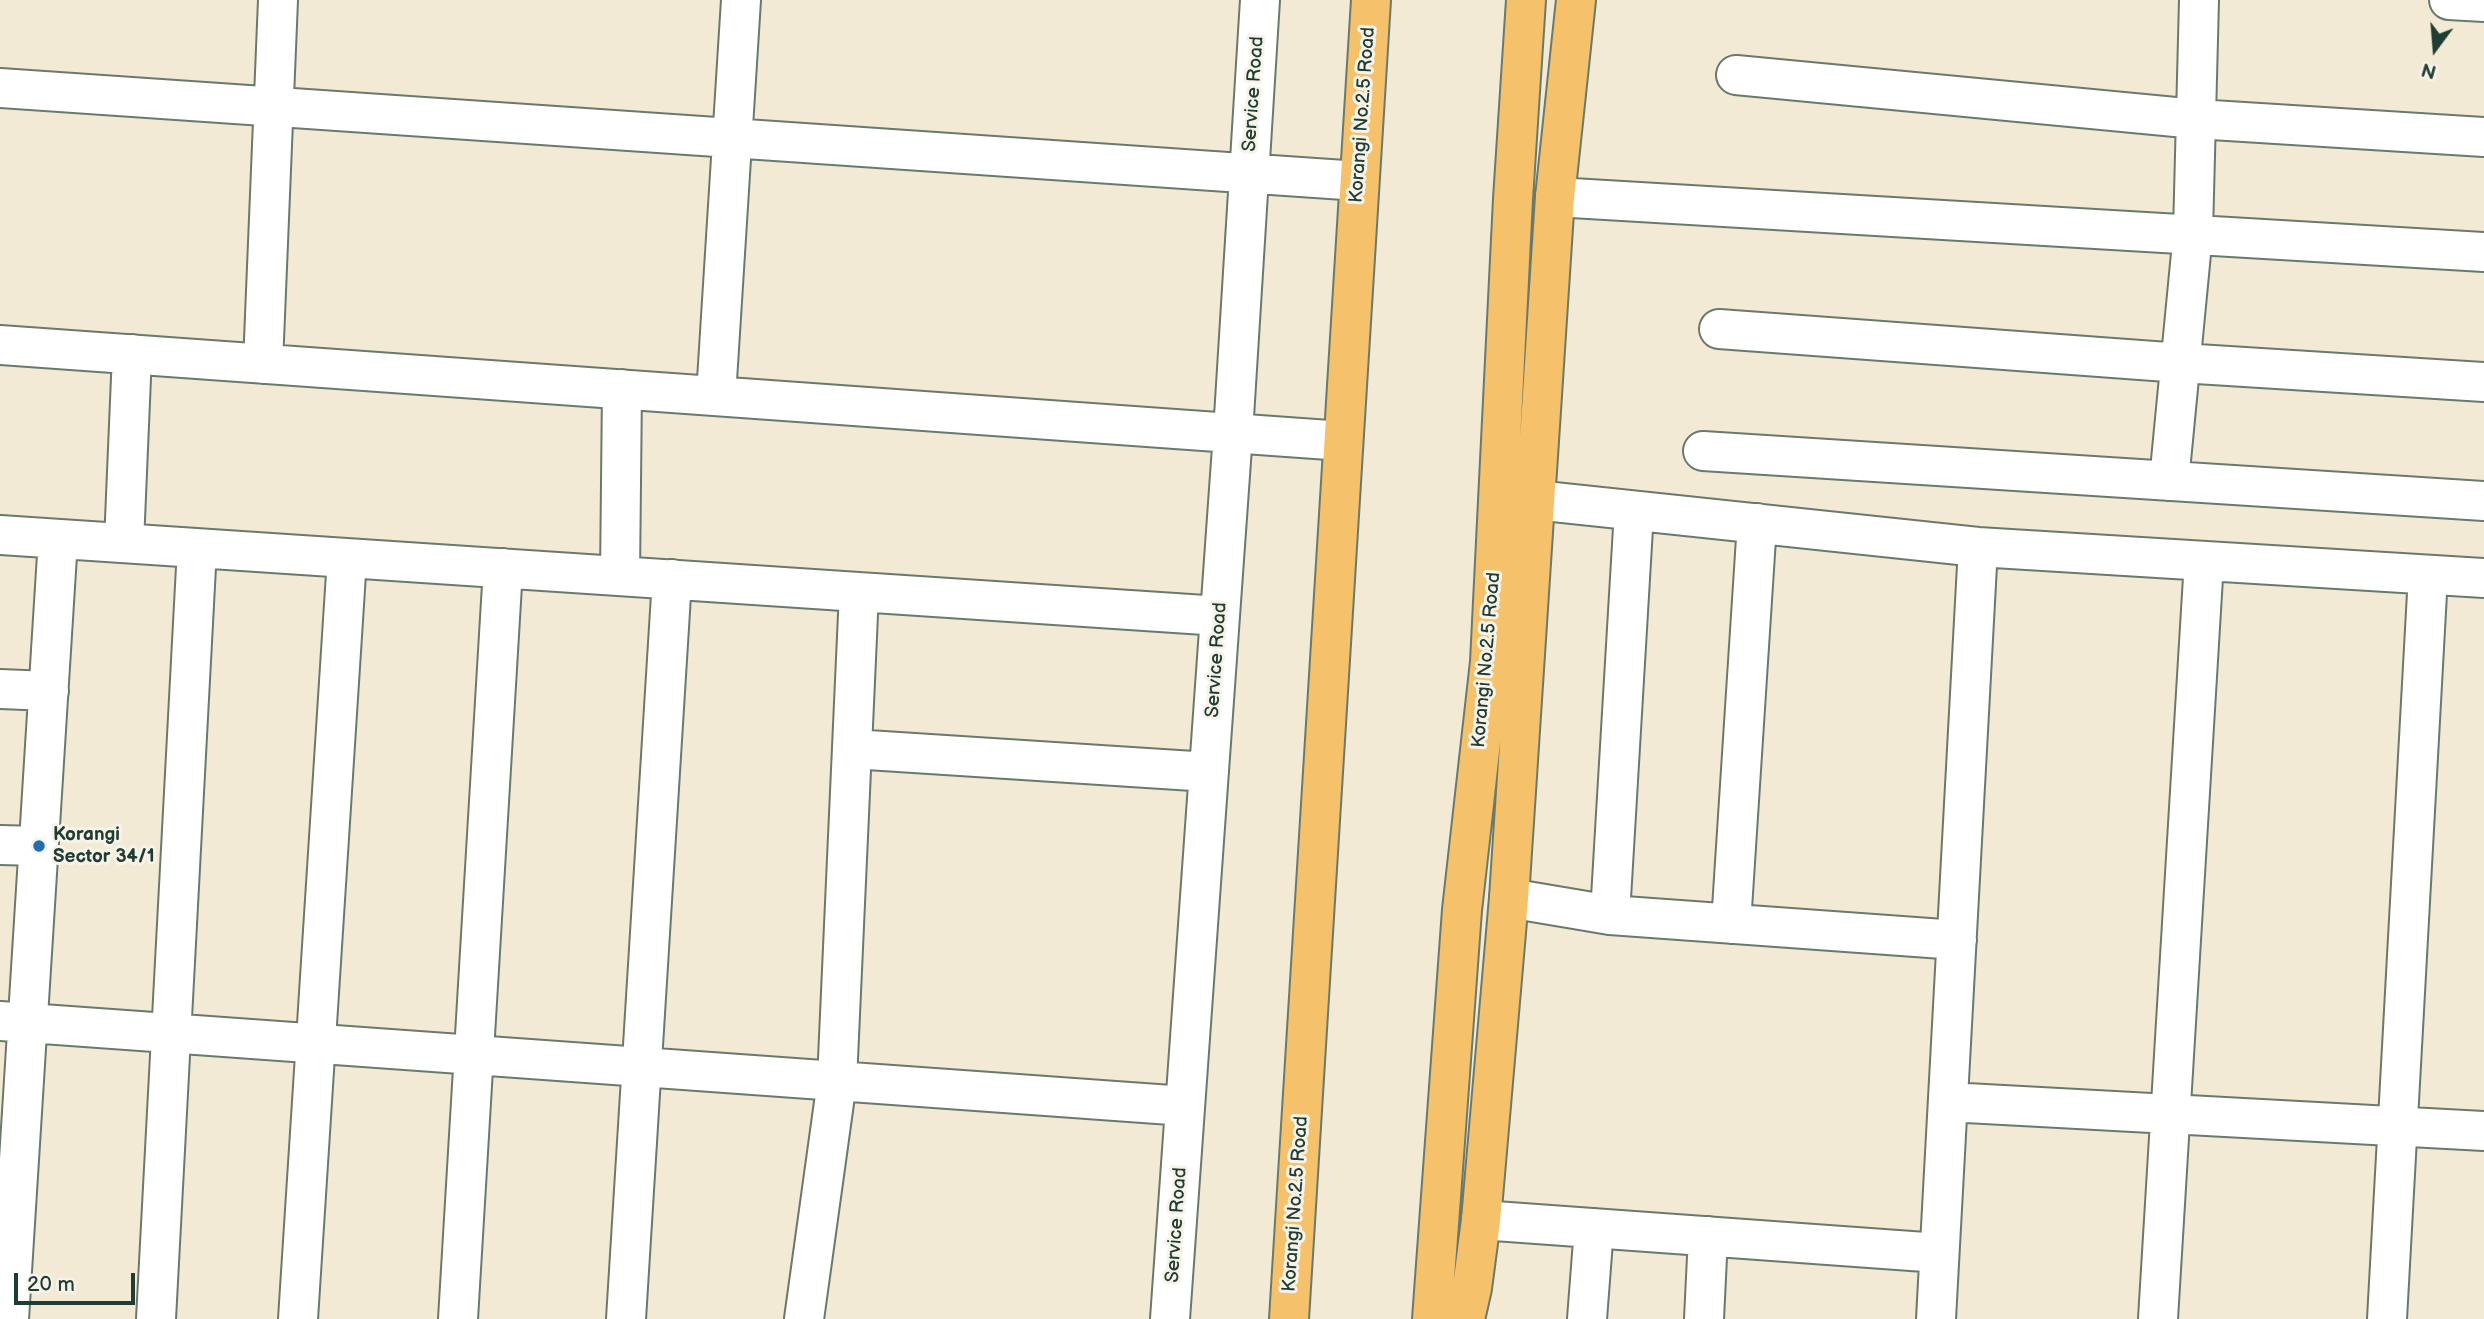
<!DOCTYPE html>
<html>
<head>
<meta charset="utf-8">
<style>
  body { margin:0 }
  #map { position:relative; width:2484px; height:1319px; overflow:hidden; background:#f2ead5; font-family:"Balsamiq Sans",sans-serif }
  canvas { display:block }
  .north { position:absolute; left:2400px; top:14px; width:70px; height:70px; -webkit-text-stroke:5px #f7f3e8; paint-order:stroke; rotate:196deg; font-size:19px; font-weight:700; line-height:28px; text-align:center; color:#1f3d34 }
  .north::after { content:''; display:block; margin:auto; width:24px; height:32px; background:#1f3d34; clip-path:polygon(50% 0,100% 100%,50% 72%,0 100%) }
  .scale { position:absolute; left:14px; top:1273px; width:121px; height:32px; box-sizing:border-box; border:4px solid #1f3d34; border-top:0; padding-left:9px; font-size:21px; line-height:24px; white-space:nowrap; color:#1f3d34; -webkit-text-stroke:5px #f7f3e8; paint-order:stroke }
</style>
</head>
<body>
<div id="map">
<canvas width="2484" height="1319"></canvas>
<div class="north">N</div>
<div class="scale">20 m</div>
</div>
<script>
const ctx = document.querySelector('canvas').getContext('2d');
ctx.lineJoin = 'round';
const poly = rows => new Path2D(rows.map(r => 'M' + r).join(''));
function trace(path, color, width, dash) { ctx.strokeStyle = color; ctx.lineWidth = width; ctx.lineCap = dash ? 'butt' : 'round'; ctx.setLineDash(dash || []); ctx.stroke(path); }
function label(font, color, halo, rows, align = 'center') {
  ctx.font = font + ' "Balsamiq Sans",sans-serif'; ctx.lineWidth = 6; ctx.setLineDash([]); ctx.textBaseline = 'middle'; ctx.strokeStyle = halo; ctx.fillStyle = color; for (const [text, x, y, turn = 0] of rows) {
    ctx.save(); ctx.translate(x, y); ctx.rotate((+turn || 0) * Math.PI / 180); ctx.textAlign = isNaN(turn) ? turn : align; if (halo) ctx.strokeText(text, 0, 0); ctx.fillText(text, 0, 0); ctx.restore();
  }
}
const minor = poly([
  [2449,0,2484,2],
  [1736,75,2196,119,2484,137],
  [0,88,1359,181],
  [1555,197,2484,252],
  [1719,329,2181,363,2484,382],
  [0,345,1343,441],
  [263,364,278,0],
  [716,396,741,0],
  [1703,451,2484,501],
  [2169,481,2193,233,2199,0],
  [1535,500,1978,547,2484,578],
  [0,535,1220,616],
  [124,543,132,354],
  [620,576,622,389],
  [0,689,49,691],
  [852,749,1209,772],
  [0,845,39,846],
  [1509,898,1610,915,1957,940],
  [1610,915,1634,511],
  [1731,924,1757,523],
  [0,1021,1185,1106],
  [1948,1102,2484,1131],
  [1481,1220,1939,1253],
  [9,1319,58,539],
  [156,1319,197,548],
  [298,1319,347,558],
  [458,1319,503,568],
  [626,1319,672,579],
  [804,1319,837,1081,859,592],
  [1170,1319,1233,433,1260,0],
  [1587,1319,1594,1228],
  [1704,1319,1708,1236],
  [1936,1319,1978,547],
  [2158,1319,2204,561],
  [2387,1319,2428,575]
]);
const major = poly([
  [1289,1319,1371,0],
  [1432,1319,1462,910,1490,662,1513,199,1526,0],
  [1465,1319,1472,1288,1481,1220,1509,898,1555,197,1576,0]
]);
const markers = [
  [39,846,7,"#1f6fb2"]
];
const streetNames = [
  ["Service Road",1254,94,-86],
  ["Korangi No.2.5 Road",1363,115,-86],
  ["Service Road",1217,660,-86],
  ["Korangi No.2.5 Road",1487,660,-85],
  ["Korangi No.2.5 Road",1296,1204,-86],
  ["Service Road",1177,1225,-86]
];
const poiNames = [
  ["Korangi",53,835],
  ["Sector 34/1",53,857]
];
trace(minor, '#697a6c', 42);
trace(major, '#697a6c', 42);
trace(minor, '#fff', 38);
trace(major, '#f5c16b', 38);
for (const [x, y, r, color] of markers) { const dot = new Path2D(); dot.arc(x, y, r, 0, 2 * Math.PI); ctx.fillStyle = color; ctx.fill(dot); trace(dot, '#f7f3e8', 2.5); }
label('19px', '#1f3d34', '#f7f3e8', streetNames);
label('bold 19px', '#1f3d34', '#f7f3e8', poiNames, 'left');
</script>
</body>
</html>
